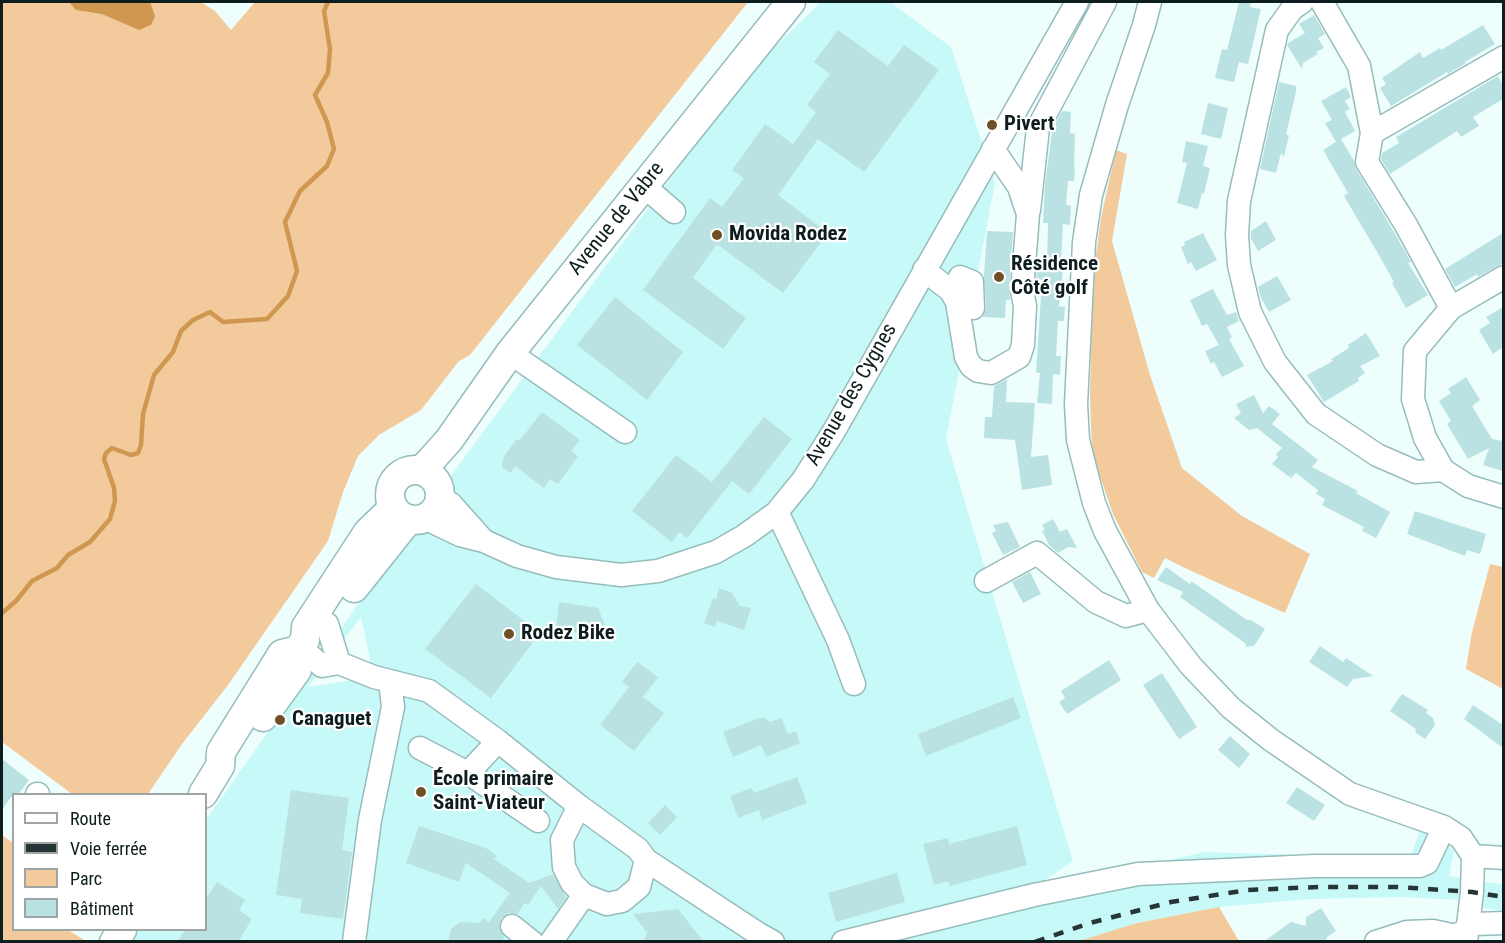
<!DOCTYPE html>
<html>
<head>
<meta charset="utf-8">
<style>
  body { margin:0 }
  #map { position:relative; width:1505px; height:943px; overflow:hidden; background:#eefefd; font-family:"Roboto Condensed",sans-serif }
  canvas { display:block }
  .frame { position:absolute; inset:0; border:3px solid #0e1d1d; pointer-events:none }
  .legend { position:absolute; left:12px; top:793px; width:195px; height:138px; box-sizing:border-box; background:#fff; border:2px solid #9fa5a5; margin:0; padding:8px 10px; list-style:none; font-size:18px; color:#0e1d1d }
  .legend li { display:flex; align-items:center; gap:12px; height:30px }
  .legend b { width:30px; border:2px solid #9fa5a5 }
</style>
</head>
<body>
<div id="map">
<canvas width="1505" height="943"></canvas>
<div class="frame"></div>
<ul class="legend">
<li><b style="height:8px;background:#fff"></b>Route</li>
<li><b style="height:8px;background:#263535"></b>Voie ferrée</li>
<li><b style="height:16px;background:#f2ca9c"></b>Parc</li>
<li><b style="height:16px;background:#bbe2e2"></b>Bâtiment</li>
</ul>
</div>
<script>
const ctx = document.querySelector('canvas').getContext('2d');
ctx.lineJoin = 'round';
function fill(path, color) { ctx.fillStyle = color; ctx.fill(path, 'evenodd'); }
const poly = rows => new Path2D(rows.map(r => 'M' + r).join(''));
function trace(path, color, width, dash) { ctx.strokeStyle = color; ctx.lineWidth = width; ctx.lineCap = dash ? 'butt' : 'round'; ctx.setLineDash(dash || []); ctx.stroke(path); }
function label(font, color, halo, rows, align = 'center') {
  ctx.font = font + ' "Roboto Condensed",sans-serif'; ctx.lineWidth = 4.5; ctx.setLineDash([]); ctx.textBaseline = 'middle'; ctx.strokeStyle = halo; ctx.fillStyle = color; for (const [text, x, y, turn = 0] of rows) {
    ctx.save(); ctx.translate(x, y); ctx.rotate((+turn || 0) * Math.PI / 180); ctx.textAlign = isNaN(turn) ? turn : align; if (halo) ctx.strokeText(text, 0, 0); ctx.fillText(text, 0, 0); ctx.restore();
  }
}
const built = poly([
  [821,2,890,2,951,47,995,183,946,439,1073,861,1041,883,1101,875,1205,852,1333,856,1408,863,1420,830,1445,842,1454,851,1449,876,1462,878,1460,900,1401,897,1309,899,1219,907,1137,923,1079,942,119,942,128,930,206,930,206,820,402,542,749,72],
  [361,617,374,677,308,687],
  [1484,882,1503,884,1503,911,1483,908]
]);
const green = poly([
  [2,2,201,2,215,11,231,30,255,2,748,2,470,355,459,361,421,410,379,435,358,456,343,492,328,541,228,685,182,744,148,794,72,794,2,742],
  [1116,150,1127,154,1112,241,1150,375,1182,468,1242,516,1310,554,1285,613,1187,569,1165,558,1154,578,1142,572,1113,514,1092,453,1090,394,1093,277,1101,218],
  [1490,564,1503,567,1503,689,1466,669,1472,632],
  [2,835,13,843,14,930,68,930,86,941,2,941],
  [1219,907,1239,941,1079,941,1137,923]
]);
const water = poly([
  [69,2,150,2,155,16,151,25,139,30,102,14,76,10]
]);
const stream = poly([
  [2,613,16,601,32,581,57,568,68,555,90,542,110,519,115,501,114,488,104,459,106,453,112,448,131,455,138,453,141,445,143,414,154,375,173,352,181,331,193,320,210,312,223,322,267,319,288,296,297,271,285,222,300,191,327,166,334,149,327,122,315,95,328,73,330,49,324,11,328,2]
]);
const building = poly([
  [1239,2,1251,2,1250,7,1261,9,1248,64,1239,62,1234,82,1215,78,1222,49,1227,50],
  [1314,15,1325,34,1318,38,1324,48,1316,52,1318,54,1303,63,1302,69,1287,45,1288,43,1305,33,1299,24],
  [1483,25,1495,44,1465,62,1466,63,1448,74,1447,72,1391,106,1380,88,1386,84,1382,78,1420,52,1423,58,1440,48,1441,50],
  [838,30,888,66,904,45,939,70,864,172,818,139,778,195,828,233,783,293,717,244,693,278,746,318,723,349,643,290,710,198,722,207,744,178,732,170,765,124,793,144,816,112,807,105,830,74,814,62],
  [1498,76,1503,85,1503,99,1473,117,1479,126,1461,137,1457,131,1390,174,1381,159,1382,153,1399,143,1396,137],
  [1279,82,1296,86,1296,92,1286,135,1289,135,1284,157,1281,153,1276,173,1260,169],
  [1346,87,1351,97,1345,101,1350,109,1345,112,1355,131,1341,139,1354,161,1356,169,1394,232,1411,262,1408,263,1428,295,1406,308,1392,283,1394,282,1380,257,1344,196,1348,193,1323,150,1339,140,1336,142,1325,123,1332,120,1321,101],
  [1208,103,1228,108,1221,139,1201,134],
  [1062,111,1071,112,1070,133,1075,134,1074,167,1075,167,1074,181,1068,181,1066,205,1071,206,1070,225,1063,224,1061,260,1064,261,1059,306,1065,307,1064,321,1058,321,1056,356,1061,356,1060,375,1053,374,1052,404,1037,403,1040,373,1036,373,1042,280,1036,279,1038,262,1047,262,1048,223,1043,223,1045,184,1052,132,1056,132,1056,122],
  [1186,141,1208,146,1203,166,1210,168,1204,194,1202,193,1198,209,1177,203,1187,163,1182,162],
  [1266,221,1276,240,1258,251,1251,239,1251,231],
  [987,231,1013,232,1009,290,1010,300,1006,300,1005,318,983,317,986,307,984,276],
  [1203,233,1217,260,1196,271,1191,262,1188,264,1181,247,1185,245,1184,242],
  [1503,233,1503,263,1478,277,1477,274,1455,287,1445,269],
  [1277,276,1291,300,1269,312,1261,298,1258,287],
  [1213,289,1227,315,1236,312,1239,321,1227,327,1232,337,1229,339,1244,366,1222,377,1214,362,1211,364,1205,351,1219,345,1207,324,1202,326,1190,300],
  [615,297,683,352,647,400,577,345],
  [1503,307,1503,347,1493,354,1479,330,1490,323,1486,317],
  [1366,333,1380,356,1360,366,1365,373,1358,378,1359,381,1324,402,1307,375,1333,361,1331,359,1349,348,1348,345],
  [1466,377,1480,400,1472,406,1492,439,1503,441,1503,471,1483,465,1489,448,1468,459,1447,424,1451,421,1439,401,1451,393,1448,389],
  [1007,379,1006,402,1035,403,1031,457,1048,455,1052,485,1022,490,1015,440,984,438,985,417,992,417,994,386],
  [1254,395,1263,413,1269,406,1280,414,1272,424,1318,460,1312,467,1358,491,1356,493,1390,512,1376,538,1362,531,1364,527,1322,505,1325,499,1316,494,1318,490,1296,473,1291,478,1272,464,1278,457,1276,454,1282,448,1257,428,1249,430,1234,418,1241,413,1236,404],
  [542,412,580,440,571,451,578,456,558,484,550,479,544,488,515,466,511,473,502,467,503,458,516,440,520,440],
  [764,417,792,439,749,494,732,481,687,538,679,532,672,542,632,511,676,455,712,482],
  [1415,511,1486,534,1480,554,1467,550,1465,556,1407,534],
  [1053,519,1060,532,1067,529,1077,548,1068,547,1058,553,1049,545,1042,531,1045,530,1042,525],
  [1008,522,1020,547,1003,555,992,533,996,531,993,525],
  [1166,567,1190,584,1191,581,1247,620,1251,620,1265,629,1254,646,1246,647,1245,643,1180,597,1183,592,1157,580],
  [1030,572,1041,594,1023,603,1012,582],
  [476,584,540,633,491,698,425,649],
  [719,588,732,593,740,606,751,608,744,630,717,621,715,627,704,623,713,598,716,600],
  [559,602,598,608,606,628,602,635,556,630],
  [1320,646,1343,662,1346,658,1373,676,1353,679,1347,687,1309,662],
  [1109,660,1121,680,1067,714,1059,702,1065,698,1061,691],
  [637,662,658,677,643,697,664,713,634,751,600,725,629,687,622,682],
  [1162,673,1197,727,1179,739,1143,685],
  [1402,694,1428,710,1426,713,1433,718,1435,725,1425,739,1415,732,1416,729,1390,711],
  [1013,697,1021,718,926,756,918,734],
  [1473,705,1503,725,1503,748,1464,719],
  [759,718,765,718,770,722,781,718,788,734,796,731,800,743,766,757,761,745,733,757,723,732],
  [1230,736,1250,754,1239,768,1218,750],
  [2,759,29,780,18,795,14,795,14,799,11,797,2,810],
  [797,777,807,803,762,820,759,810,738,818,730,796,751,788,754,793],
  [1297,787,1325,805,1314,821,1286,803],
  [291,790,349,798,342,850,352,852,343,919,300,913,302,899,276,895],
  [665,805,677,817,660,835,648,823],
  [419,826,486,848,497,856,494,859,529,883,553,874,566,897,558,909,541,886,528,905,525,903,517,914,508,913,501,918,499,925,500,931,504,937,502,942,448,942,451,929,460,922,479,923,483,918,489,922,510,893,466,863,459,882,406,863],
  [1017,826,1027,865,950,886,948,881,934,885,923,844,948,838,949,844],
  [897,873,905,902,836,922,828,893],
  [217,882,245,900,239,910,252,919,238,942,177,942,185,930,206,930,206,899],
  [1321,908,1336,931,1327,937,1326,942,1263,942,1291,922,1306,926,1306,917],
  [678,909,704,942,643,942,647,933,633,914]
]);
const minor = poly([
  [1150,2,1144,25,1117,105,1091,195,1084,242,1076,404,1078,440,1094,503,1105,531,1148,610,1191,666,1231,708,1271,740,1350,794,1444,827,1461,838,1473,856,1472,892,1466,942],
  [1302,2,1292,9,1277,30,1239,201,1237,235,1239,265,1250,312,1275,362,1316,414,1377,455,1416,472,1443,470],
  [1322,2,1359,66,1372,133],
  [644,186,674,212],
  [1029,210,1038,128,1105,2],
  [924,270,951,291,957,302,966,357,971,366,978,371,991,373,1019,357,1023,345,1025,306,1022,291,1028,214,1019,187,993,149],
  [960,277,972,282,973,308],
  [1504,277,1451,308,1415,351,1413,399,1425,438,1443,470,1468,486,1504,497],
  [1451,308,1406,225,1367,162,1372,133,1504,57],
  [510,353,625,432],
  [440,498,451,504,484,541],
  [776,513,781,520,838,640,854,684],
  [428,516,435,523,460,535,484,541,517,556,556,567,621,575,658,571,716,552,744,536,776,513,803,480,834,431,1077,2],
  [986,581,1037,553,1096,602,1126,616,1148,610],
  [300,647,322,666,339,663,327,624],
  [339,663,374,677,429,691,498,741,579,806,638,849,646,860,639,887,622,901,607,904,584,895,572,883,564,867,562,840,579,806],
  [420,748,468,773,538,821],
  [468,773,498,741],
  [37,794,38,794],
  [1473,856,1504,858],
  [646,860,757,933,773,942],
  [512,926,532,942],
  [354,942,370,820,393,707,390,681],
  [551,942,584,895],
  [843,942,1034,895,1138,874,1315,866,1420,866,1427,863,1444,827],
  [1376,942,1407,932,1433,931,1456,936,1475,924,1504,923]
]);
const major = poly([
  '390 495a25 25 0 1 1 50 0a25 25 0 1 1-50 0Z',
  [422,470,449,440,510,353,791,2],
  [354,588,409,519],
  [263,717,297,670,298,650],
  [203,794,220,766,221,752,282,654,298,650,300,647,305,640,306,627,368,532,393,508],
  [114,942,122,930]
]);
const rail = poly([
  [1035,942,1090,923,1171,902,1248,890,1318,887,1398,887,1472,892,1504,897]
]);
const markers = [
  [992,125,6,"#6f4f25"],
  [717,235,6,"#6f4f25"],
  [999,277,6,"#6f4f25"],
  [509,634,6,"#6f4f25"],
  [280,720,6,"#6f4f25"],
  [421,792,6,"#6f4f25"]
];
const poiNames = [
  ["Pivert",1004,125],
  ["Movida Rodez",729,235],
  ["Résidence",1011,265],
  ["Côté golf",1011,289],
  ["Rodez Bike",521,634],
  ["Canaguet",292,720],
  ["École primaire",433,780],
  ["Saint-Viateur",433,804]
];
const streetNames = [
  ["Avenue de Vabre",617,219,-51],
  ["Avenue des Cygnes",852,395,-60]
];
fill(built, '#c8f9f9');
fill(green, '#f2ca9c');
fill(water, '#cf9750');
trace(stream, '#cf9750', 4.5);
fill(building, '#bbe2e2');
trace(minor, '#96bcbc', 25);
trace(major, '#96bcbc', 31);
trace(minor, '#fff', 22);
trace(major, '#fff', 28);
trace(rail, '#263535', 4.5, [10, 10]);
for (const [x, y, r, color] of markers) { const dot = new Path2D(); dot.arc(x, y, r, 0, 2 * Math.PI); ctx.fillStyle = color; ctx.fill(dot); trace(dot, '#fff', 2); }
label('bold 21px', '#0e1d1d', '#fff', poiNames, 'left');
label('21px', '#0e1d1d', '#fff', streetNames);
</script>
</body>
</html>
